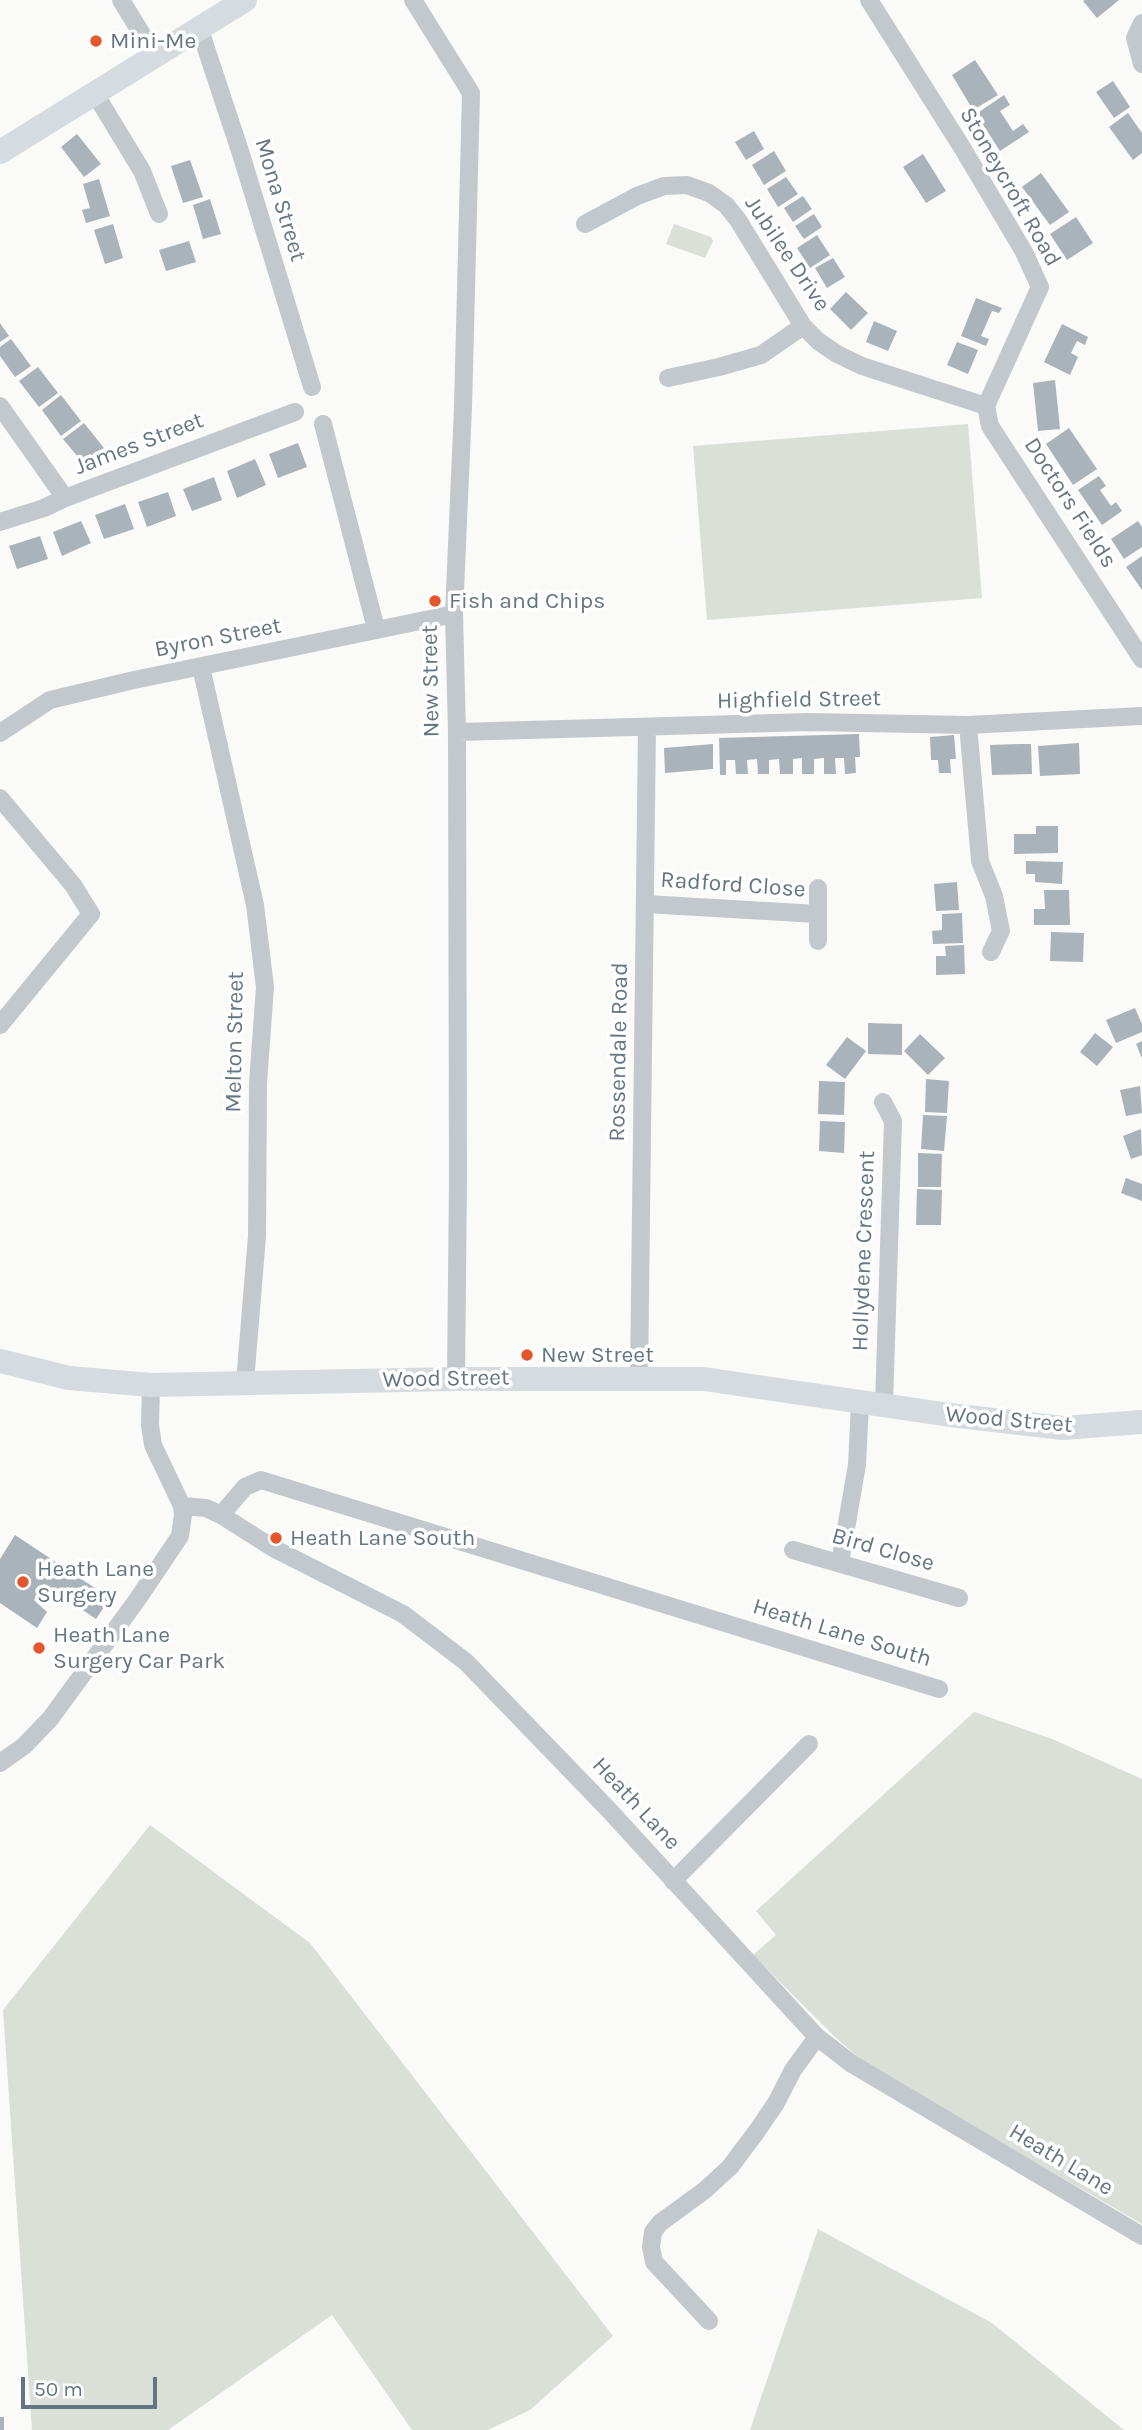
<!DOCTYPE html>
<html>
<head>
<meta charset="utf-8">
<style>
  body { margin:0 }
  #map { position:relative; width:1142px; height:2430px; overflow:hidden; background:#fafaf8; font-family:Karla,sans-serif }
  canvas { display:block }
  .scale { position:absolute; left:21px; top:2377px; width:136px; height:32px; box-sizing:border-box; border:4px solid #657683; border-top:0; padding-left:9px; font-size:21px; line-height:24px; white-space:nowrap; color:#657683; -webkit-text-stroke:5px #fff; paint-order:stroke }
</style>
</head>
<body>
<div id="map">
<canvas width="1142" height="2430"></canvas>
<div class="scale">50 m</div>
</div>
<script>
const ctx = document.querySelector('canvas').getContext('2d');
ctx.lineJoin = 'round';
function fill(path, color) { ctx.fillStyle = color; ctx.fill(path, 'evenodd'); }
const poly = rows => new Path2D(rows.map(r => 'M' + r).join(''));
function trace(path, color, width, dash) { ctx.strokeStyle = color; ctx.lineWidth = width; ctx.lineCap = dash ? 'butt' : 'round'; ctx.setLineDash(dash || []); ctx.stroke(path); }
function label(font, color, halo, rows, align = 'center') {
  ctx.font = font + ' Karla,sans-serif'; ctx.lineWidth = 7; ctx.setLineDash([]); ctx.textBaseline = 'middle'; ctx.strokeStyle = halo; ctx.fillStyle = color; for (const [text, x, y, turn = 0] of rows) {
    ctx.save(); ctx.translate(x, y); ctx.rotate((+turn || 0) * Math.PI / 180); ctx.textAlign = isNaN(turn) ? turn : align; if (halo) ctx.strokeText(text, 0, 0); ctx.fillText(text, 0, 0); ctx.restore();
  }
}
const green = poly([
  [674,224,711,237,713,241,705,258,666,244],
  [968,424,982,598,707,620,693,446],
  [974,1712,1052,1739,1142,1779,1142,2224,867,2065,834,2036,753,1955,776,1935,756,1911],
  [150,1825,310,1943,613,2336,530,2410,488,2430,412,2430,332,2315,168,2430,32,2430,3,2010],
  [818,2229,992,2323,1124,2430,750,2430]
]);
const building = poly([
  [1085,0,1119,0,1097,18,1083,1],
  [975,60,998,95,973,110,952,75],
  [1113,81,1130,107,1114,118,1096,92],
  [1004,95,1010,105,1000,111,1013,131,1023,124,1029,132,1000,151,976,114],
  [1128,113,1142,133,1142,153,1133,160,1109,127],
  [754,131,764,149,746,160,735,142],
  [77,134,101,164,84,177,61,147],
  [774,151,786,171,764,185,752,165],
  [923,154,946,191,926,203,903,167],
  [190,160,203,197,183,203,171,166],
  [1041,173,1069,212,1050,225,1022,187],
  [786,177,798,194,778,207,767,189],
  [99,179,110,216,86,223,82,210,90,208,83,184],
  [803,196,812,209,793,222,784,208],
  [210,199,221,234,203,239,193,205],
  [814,214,822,227,804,239,795,226],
  [1076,217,1093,243,1067,260,1050,234],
  [113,224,123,258,105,264,94,230],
  [817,235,830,255,810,268,797,248],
  [189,241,196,262,166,271,159,250],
  [833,258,845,277,827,288,815,268],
  [846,292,868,313,851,330,830,309],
  [976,298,1002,308,999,313,992,311,981,336,989,339,986,346,961,336],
  [874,321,897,331,888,351,866,342],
  [0,323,9,336,0,342],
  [1062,324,1088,337,1085,345,1077,341,1071,353,1078,357,1070,375,1044,362],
  [11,339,31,366,15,377,0,356,0,347],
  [957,342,978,350,968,374,947,365],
  [38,367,58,393,39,407,19,381],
  [1055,380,1060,429,1038,431,1033,383],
  [61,395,81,421,61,436,42,410],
  [84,423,104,448,84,464,63,439],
  [1069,428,1097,469,1073,485,1046,444],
  [298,443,307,467,278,478,269,454],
  [255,459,266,485,237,498,227,471],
  [1099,476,1106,486,1100,490,1111,506,1116,502,1122,511,1102,525,1078,490],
  [214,477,222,500,192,511,183,489],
  [168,492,176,516,147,527,138,502],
  [125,504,134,529,104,539,95,515],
  [81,521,91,543,62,556,53,532],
  [1138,521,1142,527,1142,547,1124,559,1111,539],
  [40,536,48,559,17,569,9,546],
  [1142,556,1142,590,1126,567],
  [859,734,860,757,855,757,856,773,845,774,844,758,835,758,836,774,824,774,824,758,814,759,814,774,802,774,802,758,793,759,793,774,780,774,779,759,769,760,769,774,758,774,757,759,747,760,748,774,736,774,735,760,726,760,726,775,720,775,719,738],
  [954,735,956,759,950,759,951,773,939,773,938,760,931,760,930,737],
  [1079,743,1080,774,1040,776,1038,746],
  [713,744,713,769,665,773,664,748],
  [1020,744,1031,744,1032,774,992,775,990,745],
  [1036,826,1058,826,1058,853,1014,854,1014,834,1036,834],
  [1026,861,1063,862,1062,884,1035,882,1035,874,1026,874],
  [957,882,959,910,936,911,934,884],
  [1044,890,1069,890,1070,925,1034,925,1034,909,1045,909],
  [962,913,963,943,933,944,932,931,942,930,942,914],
  [1051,932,1084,933,1083,962,1050,961],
  [964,945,965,974,936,975,936,956,946,956,945,946],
  [1135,1008,1142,1024,1142,1032,1116,1043,1106,1020],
  [868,1023,902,1024,902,1055,868,1054],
  [1095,1033,1113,1047,1097,1066,1080,1052],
  [920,1034,945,1058,928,1075,904,1051],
  [847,1037,866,1051,845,1079,826,1065],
  [1142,1041,1142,1058,1136,1044],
  [926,1079,949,1081,947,1113,925,1112],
  [819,1081,845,1082,844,1115,818,1114],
  [1140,1086,1142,1113,1126,1116,1120,1090],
  [923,1115,947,1116,944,1151,921,1149],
  [820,1121,845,1122,844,1153,819,1151],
  [1141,1129,1142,1155,1131,1159,1123,1136],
  [918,1153,942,1154,941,1187,918,1187],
  [1126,1178,1142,1184,1142,1201,1121,1193],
  [917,1189,942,1190,941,1225,916,1225],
  [15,1535,110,1598,96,1619,44,1584,34,1600,47,1612,37,1628,0,1603,0,1559],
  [0,2417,4,2417,4,2430,0,2430]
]);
const street = poly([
  [121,0,154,54],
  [413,0,471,93,463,407,454,614,457,732,458,1178,456,1379],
  [869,0,963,149,1024,252,1040,287,986,406],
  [1142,23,1135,38,1142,64],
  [199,27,241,154,312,387],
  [94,92,142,171,159,214],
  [585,224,637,196,664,186,687,185,709,193,726,205,738,220,803,326,818,341,837,354,862,366,986,406],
  [668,378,719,367,761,355,803,326],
  [0,406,65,498],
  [986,406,990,426,1142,659],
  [323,424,376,629],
  [0,522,44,508,65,498,295,412],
  [201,667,255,905,265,987,258,1083,257,1236,245,1382],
  [968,725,980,861,994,896,1001,931,991,952],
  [457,732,809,722,968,725,1142,716],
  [0,733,50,700,134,680,454,614],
  [0,798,73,885,91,914,0,1025],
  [818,888,818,941],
  [646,904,817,914],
  [883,1102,893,1121,884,1405],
  [639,1377,647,727],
  [151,1385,150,1425,153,1445,182,1506,206,1508,221,1515,273,1548,403,1614,466,1662,608,1809,817,2037,852,2064,1142,2236],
  [221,1515,245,1487,261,1480,939,1689],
  [793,1550,959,1598],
  [840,1563,857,1465,860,1403],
  [0,1763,24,1746,50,1719,137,1600,180,1536,183,1515,182,1506],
  [673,1881,809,1744],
  [709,2321,654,2262,651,2247,653,2232,660,2223,705,2190,730,2167,757,2131,776,2103,793,2070,817,2037]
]);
const secondary = poly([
  [0,152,245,0],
  [0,1361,69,1378,151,1385,456,1379,704,1379,950,1415,1063,1428,1142,1422]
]);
const markers = [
  [96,41,7,"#e4572e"],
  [435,601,7,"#e4572e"],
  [527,1355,7,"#e4572e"],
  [276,1538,7,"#e4572e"],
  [23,1582,7,"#e4572e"],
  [39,1648,7,"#e4572e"]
];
const poiNames = [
  ["Mini-Me",110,41],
  ["Fish and Chips",449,601],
  ["New Street",541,1355],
  ["Heath Lane South",290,1538],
  ["Heath Lane",37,1569],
  ["Surgery",37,1595],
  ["Heath Lane",53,1635],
  ["Surgery Car Park",53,1661]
];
const streetNames = [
  ["Stoneycroft Road",1010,187,60],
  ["Mona Street",280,200,73],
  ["Jubilee Drive",787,254,56],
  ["James Street",139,444,-21],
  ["Doctors Fields",1070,503,57],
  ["Byron Street",218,638,-11],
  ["New Street",431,681,-91],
  ["Highfield Street",799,700,-1],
  ["Radford Close",733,885,4],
  ["Melton Street",235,1042,-89],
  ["Rossendale Road",619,1052,-89],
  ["Hollydene Crescent",864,1251,-88],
  ["Wood Street",446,1379,-1],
  ["Wood Street",1009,1420,5],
  ["Bird Close",883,1550,16],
  ["Heath Lane South",842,1633,17],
  ["Heath Lane",636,1804,47],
  ["Heath Lane",1061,2160,31]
];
fill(green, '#dadfd7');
fill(building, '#aab3b9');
trace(street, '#c3c8cc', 18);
trace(secondary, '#d6dbdf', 24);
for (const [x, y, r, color] of markers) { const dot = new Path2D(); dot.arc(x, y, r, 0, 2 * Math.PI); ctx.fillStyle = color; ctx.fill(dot); trace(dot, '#fff', 2.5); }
label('23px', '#657683', '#fff', poiNames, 'left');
label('23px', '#657683', '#fff', streetNames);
</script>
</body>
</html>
